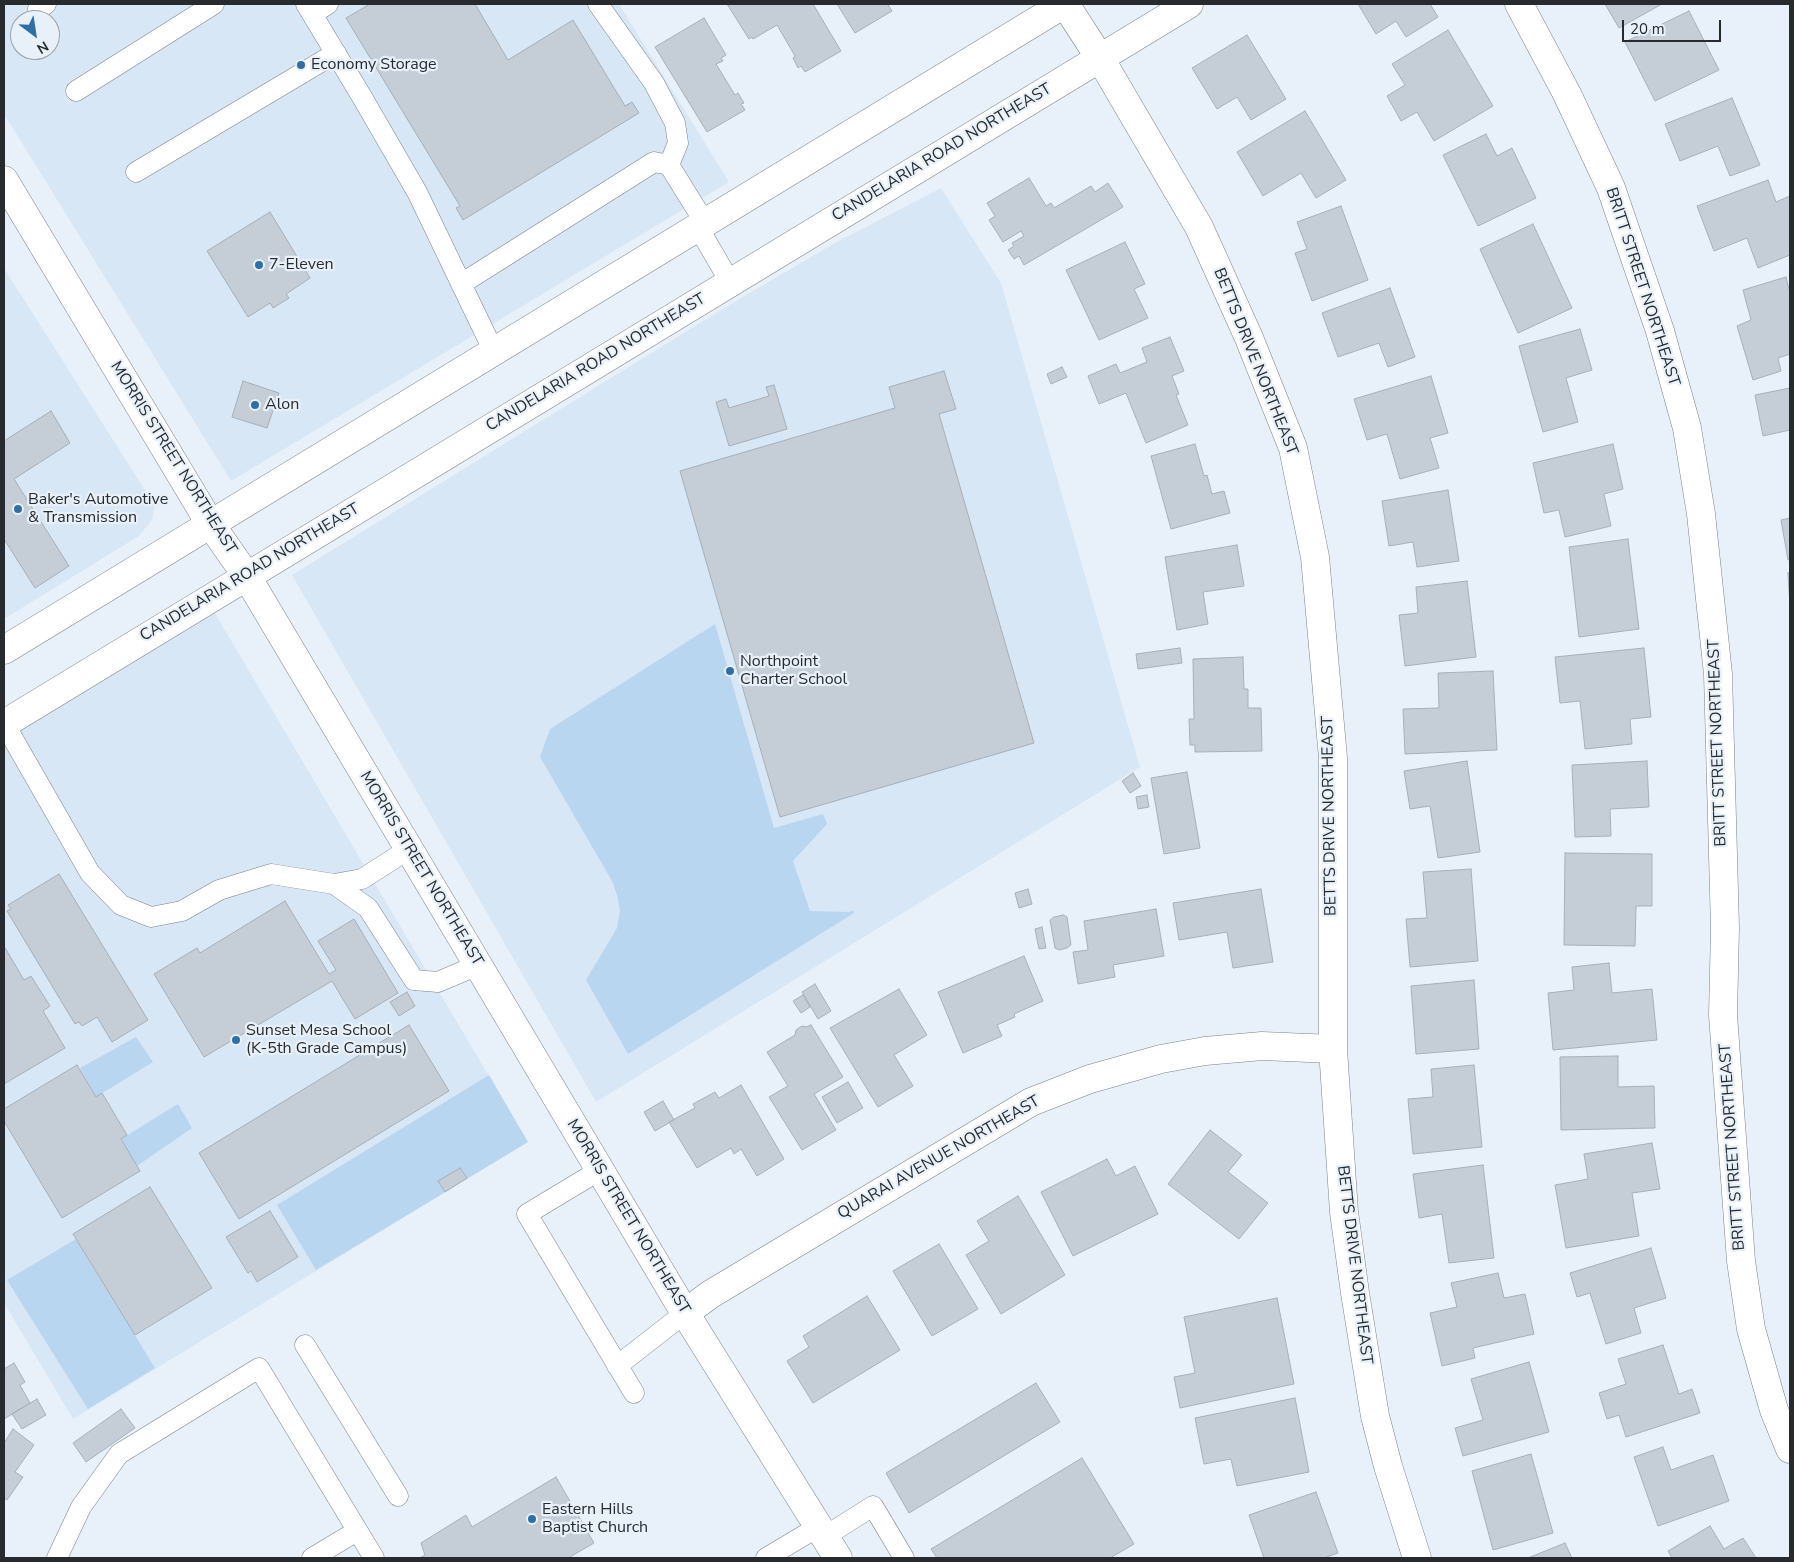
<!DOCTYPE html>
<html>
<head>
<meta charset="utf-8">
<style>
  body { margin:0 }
  #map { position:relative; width:1794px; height:1562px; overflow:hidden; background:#e8f1fa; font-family:"Nunito Sans",sans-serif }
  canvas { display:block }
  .frame { position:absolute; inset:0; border:5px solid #272b2e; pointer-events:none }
  .north { position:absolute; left:10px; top:10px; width:50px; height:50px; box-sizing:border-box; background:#e8f1fa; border:1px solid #9ba2a8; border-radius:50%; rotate:149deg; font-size:14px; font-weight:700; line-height:20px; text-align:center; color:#272b2e }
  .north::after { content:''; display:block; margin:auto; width:18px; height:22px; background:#2f6fa5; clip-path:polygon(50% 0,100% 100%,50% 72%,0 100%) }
  .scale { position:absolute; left:1622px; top:20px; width:99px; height:22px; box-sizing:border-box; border:2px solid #272b2e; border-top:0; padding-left:6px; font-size:15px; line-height:18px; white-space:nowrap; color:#272b2e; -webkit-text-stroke:4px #e8f1fa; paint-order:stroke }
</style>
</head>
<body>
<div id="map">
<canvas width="1794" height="1562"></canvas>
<div class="frame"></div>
<div class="north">N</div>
<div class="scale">20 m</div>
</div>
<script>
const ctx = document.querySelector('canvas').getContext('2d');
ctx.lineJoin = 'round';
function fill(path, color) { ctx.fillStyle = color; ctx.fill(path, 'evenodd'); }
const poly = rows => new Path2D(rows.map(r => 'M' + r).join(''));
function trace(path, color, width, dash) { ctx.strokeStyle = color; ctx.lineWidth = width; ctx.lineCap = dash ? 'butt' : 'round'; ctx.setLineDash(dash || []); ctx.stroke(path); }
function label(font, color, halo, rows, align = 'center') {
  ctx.font = font + ' "Nunito Sans",sans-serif'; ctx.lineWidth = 4.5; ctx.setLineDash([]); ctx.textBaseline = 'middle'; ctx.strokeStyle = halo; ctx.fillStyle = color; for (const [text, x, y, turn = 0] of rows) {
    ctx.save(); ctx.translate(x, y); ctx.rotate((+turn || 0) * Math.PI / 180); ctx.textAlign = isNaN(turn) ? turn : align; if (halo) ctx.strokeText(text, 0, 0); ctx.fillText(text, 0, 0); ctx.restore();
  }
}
const built = poly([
  [4,4,619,4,729,182,231,481,4,114],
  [20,20,50,20,50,50,20,50],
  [941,188,1001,283,1140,767,596,1102,292,575,729,305,833,244],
  [4,268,155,506,152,520,139,536,4,619],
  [213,610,528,1142,73,1419,4,1303,4,740]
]);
const green = poly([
  [715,624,774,828,823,814,827,824,793,861,810,911,850,912,853,910,854,913,628,1054,586,980,617,928,620,910,617,895,612,881,540,757,550,729],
  [136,1037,153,1062,96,1097,80,1068],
  [489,1075,528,1142,316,1270,277,1205],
  [178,1104,192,1128,137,1166,121,1139],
  [76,1239,155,1368,88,1409,7,1280]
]);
const building = poly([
  [370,4,475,4,508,60,573,20,625,106,632,102,639,113,463,220,456,208,460,206,346,18,370,4],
  [727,4,813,4,841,51,805,72,801,66,798,68,793,58,795,56,777,25,753,39,752,37,749,39,727,4],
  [837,4,890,4,888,5,892,11,855,33,837,4],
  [1358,4,1430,4,1438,17,1406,37,1396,21,1376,34,1358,4],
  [1605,4,1662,4,1619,28,1605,4],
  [1689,11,1719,70,1655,101,1625,42,1689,11],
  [704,18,726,55,721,58,723,61,716,64,735,95,738,93,744,103,741,104,745,110,707,132,655,47,704,18],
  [1448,30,1493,106,1434,141,1417,112,1401,121,1387,96,1405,85,1392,64,1448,30],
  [1247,35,1286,99,1251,120,1237,97,1217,109,1192,68,1247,35],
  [1732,98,1760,165,1730,176,1718,146,1680,161,1665,124,1732,98],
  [1305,111,1346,180,1316,198,1301,173,1263,196,1237,152,1305,111],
  [1486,134,1497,156,1512,148,1536,198,1478,226,1443,155,1486,134],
  [1029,178,1046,206,1051,203,1054,208,1091,186,1095,192,1108,183,1123,207,1024,265,1019,256,1014,259,1008,250,1014,246,1012,243,1024,236,1021,231,1003,242,989,220,995,216,987,203,1029,178],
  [1768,180,1776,202,1790,196,1790,255,1758,268,1747,238,1714,251,1697,206,1768,180],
  [1341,206,1368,280,1312,301,1295,253,1307,249,1297,222,1341,206],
  [270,212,310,278,286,294,289,298,273,308,270,303,248,317,207,251,270,212],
  [1533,224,1572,308,1518,333,1480,249,1533,224],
  [1125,242,1145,284,1134,289,1148,318,1099,340,1066,270,1125,242],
  [1786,277,1790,293,1790,354,1778,358,1781,371,1753,380,1737,326,1751,320,1743,290,1786,277],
  [1390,288,1415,357,1388,367,1379,343,1338,357,1322,313,1390,288],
  [1580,329,1592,370,1566,378,1578,422,1543,432,1519,346,1580,329],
  [1170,337,1184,371,1172,376,1179,394,1176,395,1188,425,1146,443,1126,393,1099,404,1088,376,1116,364,1120,373,1147,362,1142,348,1170,337],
  [1062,367,1067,377,1051,384,1047,374,1062,367],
  [944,371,956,409,939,414,1034,743,780,817,680,471,895,408,889,387,944,371],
  [1431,376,1448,433,1430,438,1439,468,1400,479,1387,434,1367,440,1354,399,1431,376],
  [243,381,279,393,267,428,232,417,243,381],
  [774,385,787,429,729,446,716,402,726,399,729,408,769,396,766,387,774,385],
  [1790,388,1790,430,1763,436,1755,395,1790,388],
  [51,411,70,443,14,479,69,566,35,588,4,539,4,441,51,411],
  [1195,444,1204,476,1207,475,1212,494,1224,491,1230,513,1171,529,1151,456,1195,444],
  [1613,444,1623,489,1604,494,1611,526,1565,537,1559,510,1544,513,1533,463,1613,444],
  [1448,490,1459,561,1417,567,1413,542,1389,546,1382,501,1448,490],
  [1790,518,1790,559,1788,560,1781,520,1790,518],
  [1628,539,1639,629,1579,637,1569,547,1628,539],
  [1237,545,1244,586,1203,592,1208,624,1177,630,1165,557,1237,545],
  [1788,573,1790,573,1790,607,1788,573],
  [1467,581,1476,657,1405,666,1399,615,1418,613,1416,587,1467,581],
  [1180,648,1182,663,1138,669,1136,654,1180,648],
  [1644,648,1651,717,1630,719,1632,744,1585,749,1580,701,1560,703,1555,657,1644,648],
  [1243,657,1244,689,1248,689,1248,708,1261,708,1262,751,1195,752,1195,745,1190,745,1189,719,1194,719,1193,659,1243,657],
  [1493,671,1497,750,1405,754,1403,709,1439,708,1438,673,1493,671],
  [1467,761,1480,852,1438,858,1430,806,1410,809,1404,771,1467,761],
  [1647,761,1649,807,1610,809,1611,836,1575,837,1572,765,1647,761],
  [1187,772,1200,848,1164,854,1151,778,1187,772],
  [1133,773,1141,786,1130,793,1122,781,1133,773],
  [1147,795,1149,807,1138,809,1136,797,1147,795],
  [1565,853,1652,854,1652,906,1636,906,1635,946,1564,945,1565,853],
  [1471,869,1478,961,1410,967,1406,919,1427,918,1423,872,1471,869],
  [59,874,148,1020,112,1042,97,1017,82,1026,79,1022,75,1024,7,911,11,909,8,905,59,874],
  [1028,889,1032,904,1019,908,1015,893,1028,889],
  [1261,889,1273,962,1233,968,1227,932,1179,940,1173,903,1261,889],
  [285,901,329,974,336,970,318,941,354,919,398,993,355,1019,332,981,204,1057,154,974,197,948,200,953,285,901],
  [1156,909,1164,956,1113,965,1115,977,1078,984,1073,952,1088,950,1084,921,1156,909],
  [1063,915,1067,917,1071,945,1067,948,1059,950,1055,948,1050,920,1054,917,1063,915],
  [1042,927,1046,948,1039,949,1035,929,1042,927],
  [4,946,24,980,31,976,50,1006,43,1011,65,1048,4,1084,4,946],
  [1024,956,1043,1001,1014,1014,1015,1017,997,1025,1002,1036,963,1053,938,992,1024,956],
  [1609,963,1612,993,1652,989,1657,1040,1553,1050,1548,993,1574,990,1572,967,1609,963],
  [1474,980,1479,1049,1416,1054,1411,986,1474,980],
  [815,984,831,1011,818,1019,802,992,815,984],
  [899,989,927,1035,894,1055,913,1086,878,1107,830,1028,899,989],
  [407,992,415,1006,399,1016,390,1002,407,992],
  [803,995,810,1007,801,1013,793,1001,803,995],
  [409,1025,449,1091,239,1219,199,1153,409,1025],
  [811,1025,843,1077,814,1094,836,1130,802,1150,769,1097,788,1086,767,1052,795,1035,796,1030,802,1026,806,1027,811,1025],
  [1618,1056,1618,1087,1654,1086,1655,1128,1561,1130,1560,1057,1618,1056],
  [77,1065,96,1097,102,1093,127,1135,121,1139,140,1171,62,1218,4,1121,4,1109,77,1065],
  [1474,1065,1482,1147,1413,1154,1408,1099,1433,1097,1431,1069,1474,1065],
  [848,1082,863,1108,837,1123,822,1097,848,1082],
  [741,1085,784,1159,757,1176,741,1149,734,1154,731,1148,697,1168,669,1122,695,1108,693,1104,715,1092,719,1098,741,1085],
  [663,1101,674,1120,655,1131,644,1112,663,1101],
  [1210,1130,1242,1155,1228,1172,1268,1203,1239,1239,1168,1184,1210,1130],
  [1652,1143,1660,1189,1632,1193,1639,1236,1566,1248,1555,1185,1588,1179,1584,1154,1652,1143],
  [1107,1159,1116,1176,1135,1166,1158,1214,1073,1256,1041,1192,1107,1159],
  [1483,1165,1494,1258,1449,1263,1442,1214,1419,1218,1413,1174,1483,1165],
  [460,1168,467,1178,445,1192,438,1181,460,1168],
  [150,1187,212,1288,135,1335,73,1234,150,1187],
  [1018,1196,1065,1275,1001,1314,966,1255,989,1241,977,1221,1018,1196],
  [270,1211,298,1257,257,1282,251,1271,248,1273,226,1237,270,1211],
  [939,1244,978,1309,932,1336,893,1271,939,1244],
  [1651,1248,1666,1298,1634,1308,1641,1333,1606,1344,1590,1293,1577,1297,1570,1273,1651,1248],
  [1498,1273,1504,1298,1525,1294,1534,1334,1473,1348,1475,1358,1442,1366,1430,1313,1457,1307,1451,1283,1498,1273],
  [867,1296,900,1350,813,1403,787,1361,809,1347,803,1336,867,1296],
  [1277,1298,1294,1384,1180,1408,1174,1377,1195,1373,1184,1317,1277,1298],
  [1663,1345,1679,1394,1692,1389,1700,1413,1626,1437,1619,1415,1607,1419,1599,1393,1626,1384,1618,1359,1663,1345],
  [1529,1362,1549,1432,1463,1456,1455,1428,1483,1420,1471,1379,1529,1362],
  [14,1363,25,1382,20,1385,30,1403,4,1419,4,1369,14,1363],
  [1036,1383,1060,1422,909,1513,886,1473,1036,1383],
  [1295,1398,1309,1472,1237,1486,1231,1459,1204,1464,1195,1418,1295,1398],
  [37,1399,46,1415,22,1429,12,1414,37,1399],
  [121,1409,135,1428,86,1462,73,1443,121,1409],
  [13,1429,34,1445,15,1472,23,1477,7,1500,4,1498,4,1443,13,1429],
  [1663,1447,1671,1470,1713,1455,1729,1501,1658,1526,1634,1457,1663,1447],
  [1531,1454,1553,1533,1493,1550,1472,1471,1531,1454],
  [1082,1458,1134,1544,1110,1558,937,1558,931,1549,1082,1458],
  [556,1477,594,1543,568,1558,420,1558,425,1555,421,1543,466,1515,472,1527,556,1477],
  [1316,1492,1338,1553,1324,1558,1264,1558,1249,1515,1316,1492],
  [1710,1526,1724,1549,1743,1538,1756,1558,1672,1558,1668,1551,1710,1526],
  [1565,1543,1572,1558,1528,1558,1565,1543]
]);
const service = poly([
  [306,4,362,97,417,192,494,352],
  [598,4,654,83,675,123,678,143,669,165],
  [38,9,46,4],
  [312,14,328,4],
  [76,91,214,4],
  [136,172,336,53],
  [698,227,730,282],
  [461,284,654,162,669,165,705,223],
  [4,723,90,873,121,905,151,917,182,911,219,890,271,874,334,884,362,879,409,849],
  [334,884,368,908,414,980,438,982,478,965],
  [600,1170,527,1214,634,1393],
  [305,1345,398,1496],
  [617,1366,685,1313],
  [824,1537,873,1506,904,1558],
  [57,1558,81,1507,119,1454,259,1368,374,1558],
  [312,1558,357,1531],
  [766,1558,818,1527]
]);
const minor = poly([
  [1065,4,1100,58,1199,227,1249,338,1293,448,1315,557,1333,758,1333,1049,1344,1212,1355,1293,1375,1416,1388,1466,1417,1558],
  [1519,4,1567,94,1611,188,1660,331,1687,428,1701,514,1718,674,1725,928,1723,1015,1741,1261,1751,1329,1774,1410,1790,1449],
  [685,1313,711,1294,1031,1102,1090,1079,1161,1059,1205,1051,1262,1046,1333,1049]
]);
const tertiary = poly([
  [4,180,211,525,246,575,685,1313,838,1558]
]);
const secondary = poly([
  [4,650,1064,4],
  [4,724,1189,4]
]);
const markers = [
  [301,65,5,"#2f6fa5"],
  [259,265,5,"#2f6fa5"],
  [255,405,5,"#2f6fa5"],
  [18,509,5,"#2f6fa5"],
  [730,671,5,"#2f6fa5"],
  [236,1040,5,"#2f6fa5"],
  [532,1519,5,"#2f6fa5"]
];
const poiNames = [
  ["Economy Storage",311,65],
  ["7-Eleven",269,265],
  ["Alon",265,405],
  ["Baker's Automotive",28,500],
  ["& Transmission",28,518],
  ["Northpoint",740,662],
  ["Charter School",740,680],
  ["Sunset Mesa School",246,1031],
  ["(K-5th Grade Campus)",246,1049],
  ["Eastern Hills",542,1510],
  ["Baptist Church",542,1528]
];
const streetNames = [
  ["CANDELARIA ROAD NORTHEAST",942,153,-31],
  ["BRITT STREET NORTHEAST",1642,287,72],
  ["BETTS DRIVE NORTHEAST",1255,362,68],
  ["CANDELARIA ROAD NORTHEAST",596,363,-31],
  ["MORRIS STREET NORTHEAST",173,458,58],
  ["CANDELARIA ROAD NORTHEAST",250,573,-31],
  ["BRITT STREET NORTHEAST",1718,743,-92],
  ["BETTS DRIVE NORTHEAST",1330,816,-91],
  ["MORRIS STREET NORTHEAST",421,869,59],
  ["BRITT STREET NORTHEAST",1733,1147,-94],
  ["QUARAI AVENUE NORTHEAST",939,1158,-30],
  ["MORRIS STREET NORTHEAST",628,1217,59],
  ["BETTS DRIVE NORTHEAST",1354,1265,83]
];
fill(built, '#d8e7f5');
fill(green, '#b9d6f1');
fill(building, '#c5ced7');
trace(building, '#a7afb8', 1);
trace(service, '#798189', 21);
trace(minor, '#798189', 29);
trace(tertiary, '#798189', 29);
trace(secondary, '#798189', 29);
trace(service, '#fff', 20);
trace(minor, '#fff', 28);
trace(tertiary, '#fff', 28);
trace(secondary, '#fff', 28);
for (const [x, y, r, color] of markers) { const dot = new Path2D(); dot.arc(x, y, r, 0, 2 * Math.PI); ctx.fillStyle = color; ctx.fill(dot); trace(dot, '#e8f1fa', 2); }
label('16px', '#272b2e', '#e8f1fa', poiNames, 'left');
label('16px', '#272b2e', '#e8f1fa', streetNames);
</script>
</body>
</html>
